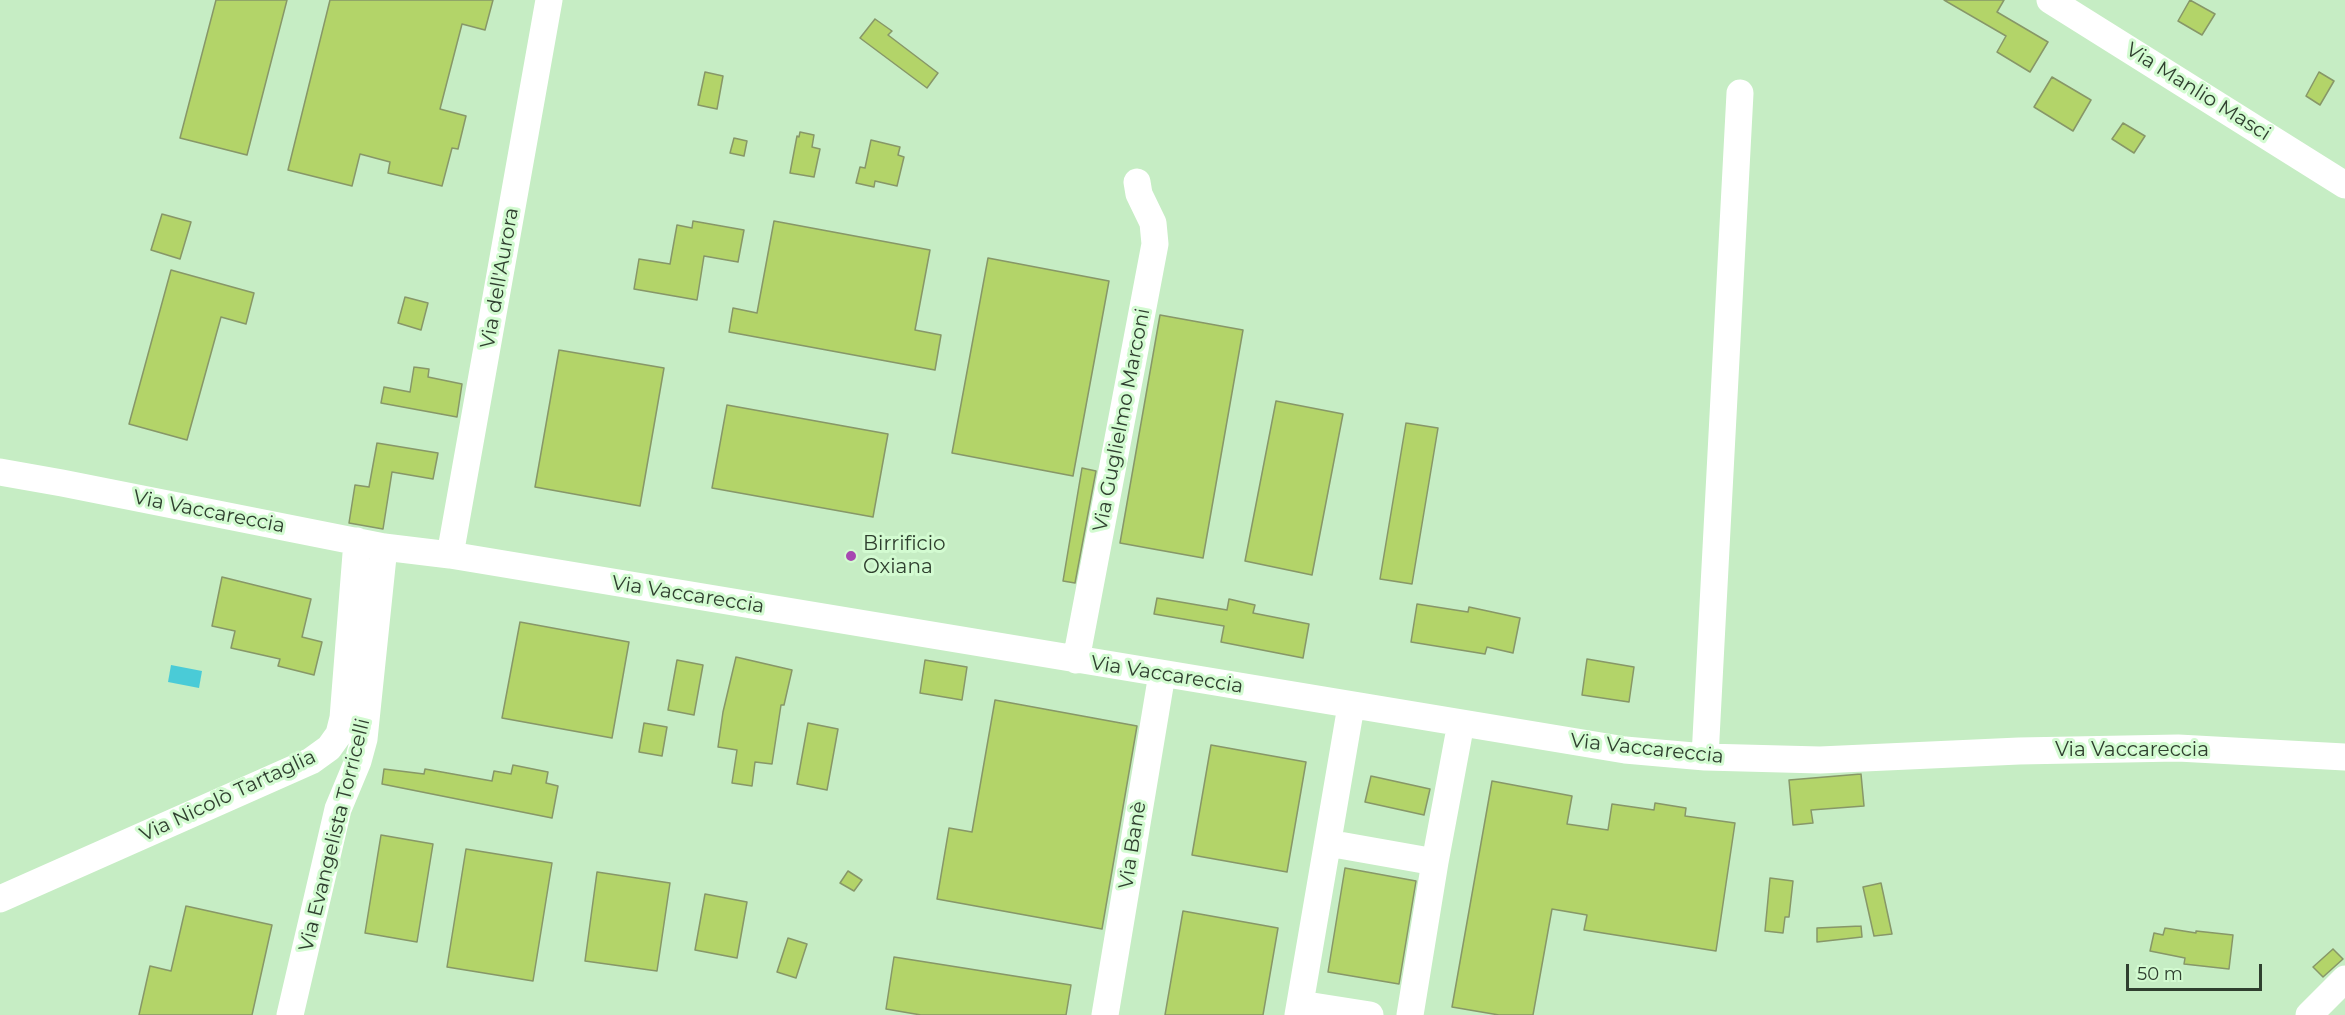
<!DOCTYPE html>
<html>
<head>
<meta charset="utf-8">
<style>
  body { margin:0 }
  #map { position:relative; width:2345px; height:1015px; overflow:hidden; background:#c6edc4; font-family:Montserrat,sans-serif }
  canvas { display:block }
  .scale { position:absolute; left:2126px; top:964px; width:136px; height:27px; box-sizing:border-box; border:3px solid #2f3f2f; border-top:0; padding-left:8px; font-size:18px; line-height:21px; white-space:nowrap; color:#2f3f2f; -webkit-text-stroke:4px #d3fbd1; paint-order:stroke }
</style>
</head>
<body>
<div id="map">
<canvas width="2345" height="1015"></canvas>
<div class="scale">50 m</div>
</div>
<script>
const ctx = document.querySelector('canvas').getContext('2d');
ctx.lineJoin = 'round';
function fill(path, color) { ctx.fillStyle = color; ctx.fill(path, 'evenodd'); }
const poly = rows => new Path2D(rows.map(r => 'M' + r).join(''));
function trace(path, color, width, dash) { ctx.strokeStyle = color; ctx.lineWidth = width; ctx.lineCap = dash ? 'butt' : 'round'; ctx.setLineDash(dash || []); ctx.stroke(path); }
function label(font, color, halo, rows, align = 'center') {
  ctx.font = font + ' Montserrat,sans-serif'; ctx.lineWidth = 6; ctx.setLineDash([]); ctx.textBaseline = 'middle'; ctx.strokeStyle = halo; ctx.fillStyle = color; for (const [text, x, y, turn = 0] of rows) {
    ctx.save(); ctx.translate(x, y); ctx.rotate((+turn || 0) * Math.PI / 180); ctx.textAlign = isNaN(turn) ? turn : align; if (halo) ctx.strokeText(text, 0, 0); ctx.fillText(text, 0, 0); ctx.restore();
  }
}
const water = poly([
  [171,665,202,671,199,688,168,682]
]);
const building = poly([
  [216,0,287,0,247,155,180,138,216,0],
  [330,0,493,0,485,30,462,24,440,109,466,116,458,149,452,148,442,186,388,173,390,162,360,154,352,186,288,170,330,0],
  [1944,0,2004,0,1997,12,2048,42,2030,72,1997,52,2006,36,1944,0],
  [2190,0,2215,14,2202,35,2178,21,2190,0],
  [875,19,892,31,888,35,938,73,927,88,860,38,875,19],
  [705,72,723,76,717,109,698,105,705,72],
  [2319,72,2334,81,2320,105,2306,96,2319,72],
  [2052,77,2091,100,2073,131,2034,107,2052,77],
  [2123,123,2145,136,2134,153,2112,139,2123,123],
  [800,132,814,135,812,147,820,149,814,177,790,173,797,136,799,137,800,132],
  [734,138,747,141,744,156,730,153,734,138],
  [871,140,900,147,898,155,904,157,897,186,875,181,874,187,856,183,860,167,865,168,871,140],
  [162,214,191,222,180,259,151,250,162,214],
  [693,221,744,230,738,262,704,256,697,300,634,289,639,259,670,264,677,225,692,228,693,221],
  [774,221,930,250,915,330,941,335,935,370,729,332,733,308,757,313,774,221],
  [988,258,1109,281,1073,476,952,453,988,258],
  [171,270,254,293,246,324,221,317,187,440,129,424,171,270],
  [405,297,428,303,421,330,398,323,405,297],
  [1160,315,1243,330,1203,558,1120,543,1160,315],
  [559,350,664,368,640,506,535,487,559,350],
  [414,367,429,369,428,377,462,384,457,417,381,403,384,387,410,392,414,367],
  [1276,401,1343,414,1312,575,1245,561,1276,401],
  [727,405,888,434,873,517,712,488,727,405],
  [1406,423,1438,428,1412,584,1380,579,1406,423],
  [377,443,438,453,433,479,392,472,383,529,349,523,355,485,369,487,377,443],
  [1082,468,1096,471,1075,583,1063,581,1082,468],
  [222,577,311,599,302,637,322,642,314,675,278,666,280,659,231,648,235,631,212,626,222,577],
  [1157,598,1227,610,1229,599,1255,605,1253,613,1309,624,1303,658,1221,642,1224,626,1154,614,1157,598],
  [1417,604,1468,612,1469,607,1520,618,1513,653,1487,647,1485,654,1411,642,1417,604],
  [520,622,629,642,612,738,502,718,520,622],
  [736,657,792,670,784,705,781,705,772,764,755,762,752,786,732,783,737,750,718,747,723,712,736,657],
  [1587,659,1634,667,1629,702,1582,695,1587,659],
  [677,660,703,665,694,715,668,710,677,660],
  [925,660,967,667,962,700,920,693,925,660],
  [995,700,1137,726,1102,929,937,899,949,828,972,832,995,700],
  [644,723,667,727,662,756,639,752,644,723],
  [808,723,838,729,827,790,797,784,808,723],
  [1211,745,1306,762,1287,872,1192,855,1211,745],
  [513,765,548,772,546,783,558,786,552,818,382,784,384,769,424,774,425,769,492,781,494,771,511,774,513,765],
  [1861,774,1864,806,1811,810,1813,823,1793,825,1789,780,1861,774],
  [1371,776,1430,789,1424,815,1365,802,1371,776],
  [1492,781,1572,796,1567,824,1608,830,1612,804,1654,810,1655,803,1686,808,1685,816,1735,823,1716,951,1584,930,1587,915,1552,909,1533,1015,1499,1015,1452,1007,1492,781],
  [381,835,433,844,417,942,365,933,381,835],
  [466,849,552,863,533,981,447,967,466,849],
  [1345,868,1416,881,1399,984,1328,972,1345,868],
  [848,871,862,880,854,891,840,883,848,871],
  [597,872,670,883,657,971,585,961,597,872],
  [1770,878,1793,881,1789,917,1785,917,1783,933,1765,931,1770,878],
  [1881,883,1892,934,1874,936,1863,887,1881,883],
  [705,894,747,902,737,958,695,950,705,894],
  [186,906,272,925,252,1015,139,1015,150,966,171,971,186,906],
  [1183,911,1278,928,1263,1015,1165,1015,1183,911],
  [1861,926,1862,937,1817,942,1817,928,1861,926],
  [2165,928,2196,933,2196,931,2233,935,2229,969,2184,964,2185,958,2150,951,2154,933,2163,935,2165,928],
  [788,938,807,944,796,978,777,972,788,938],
  [2333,949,2343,959,2323,977,2313,967,2333,949],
  [894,957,1071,985,1066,1015,921,1015,886,1009,894,957]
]);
const minor = poly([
  [2050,0,2345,185],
  [0,472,62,483,384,547,450,555,1625,750,1705,757,1820,760,2019,751,2178,748,2345,757],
  [450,555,549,0],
  [1076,660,1155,244,1153,223,1139,194,1137,182],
  [1705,757,1740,93],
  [1328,843,1435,862],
  [0,899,311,761,329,748,339,734,343,718,357,541],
  [1300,1004,1370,1015],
  [290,1015,338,809,358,761,364,739,384,547],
  [1105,1015,1162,674],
  [1298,1015,1351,706],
  [1410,1015,1435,862,1461,723],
  [2309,1015,2345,979]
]);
const markers = [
  [851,556,6,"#a748b1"]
];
const streetNames = [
  ["Via Manlio Masci",2198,92,32],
  ["Via dell'Aurora",500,278,-80],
  ["Via Guglielmo Marconi",1122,420,-79],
  ["Via Vaccareccia",209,512,11],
  ["Via Vaccareccia",688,595,9],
  ["Via Vaccareccia",1167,675,9],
  ["Via Vaccareccia",1647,749,6],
  ["Via Vaccareccia",2132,750],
  ["Via Nicolò Tartaglia",228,796,-25],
  ["Via Evangelista Torricelli",335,835,-76],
  ["Via Banè",1133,845,-81]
];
const poiNames = [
  ["Birrificio",863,544],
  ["Oxiana",863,567]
];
fill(water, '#4acbd7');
fill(building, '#b3d469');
trace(building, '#879768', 1.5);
trace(minor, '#fff', 27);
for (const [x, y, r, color] of markers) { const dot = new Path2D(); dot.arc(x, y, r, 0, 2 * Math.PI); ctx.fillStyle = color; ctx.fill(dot); trace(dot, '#d3fbd1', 2); }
label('20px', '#2f3f2f', '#d3fbd1', streetNames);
label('20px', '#2f3f2f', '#d3fbd1', poiNames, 'left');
</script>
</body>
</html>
